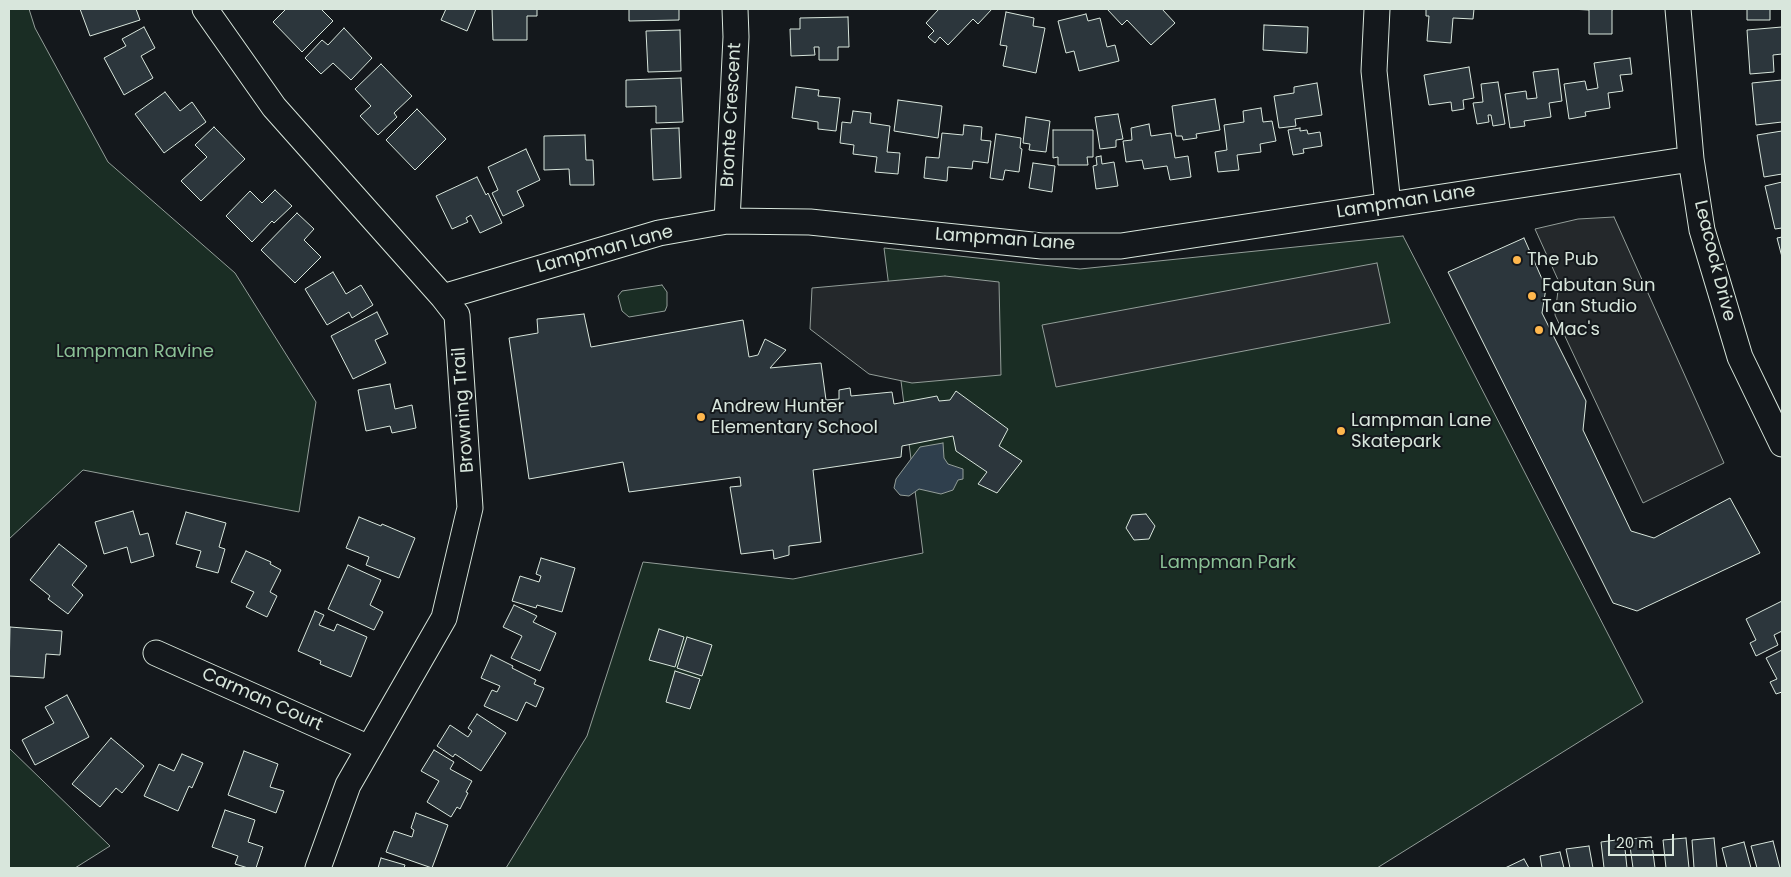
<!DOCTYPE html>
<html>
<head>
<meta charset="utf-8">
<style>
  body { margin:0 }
  #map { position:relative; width:1791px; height:877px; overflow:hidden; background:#14181c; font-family:Poppins,sans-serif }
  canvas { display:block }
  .frame { position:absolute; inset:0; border:10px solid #d8e6dc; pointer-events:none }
  .scale { position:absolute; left:1608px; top:834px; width:66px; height:22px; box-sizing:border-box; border:2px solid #d8e6dc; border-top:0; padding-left:6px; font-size:15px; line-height:18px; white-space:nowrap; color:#d8e6dc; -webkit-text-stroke:4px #14181c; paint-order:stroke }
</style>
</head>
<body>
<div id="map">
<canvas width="1791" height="877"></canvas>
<div class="frame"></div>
<div class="scale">20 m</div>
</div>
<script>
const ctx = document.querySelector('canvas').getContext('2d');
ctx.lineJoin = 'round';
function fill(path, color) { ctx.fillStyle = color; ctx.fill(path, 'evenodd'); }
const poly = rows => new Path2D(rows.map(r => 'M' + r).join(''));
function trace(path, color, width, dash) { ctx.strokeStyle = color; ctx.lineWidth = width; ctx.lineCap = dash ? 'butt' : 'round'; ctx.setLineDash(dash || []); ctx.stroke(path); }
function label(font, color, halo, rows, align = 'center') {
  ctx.font = font + ' Poppins,sans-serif'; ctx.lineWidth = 4; ctx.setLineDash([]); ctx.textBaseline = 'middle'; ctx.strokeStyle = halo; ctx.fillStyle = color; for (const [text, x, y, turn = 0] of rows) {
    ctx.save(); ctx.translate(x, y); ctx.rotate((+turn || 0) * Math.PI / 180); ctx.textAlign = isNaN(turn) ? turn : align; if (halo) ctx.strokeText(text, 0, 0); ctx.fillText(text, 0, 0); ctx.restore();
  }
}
const green = poly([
  [9,9,29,9,35,28,108,162,235,273,316,402,299,512,83,470,9,539,9,9],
  [1403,236,1643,702,1377,868,506,868,587,736,643,562,793,579,923,553,884,248,1080,269,1403,236],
  [662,285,667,292,667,306,665,311,629,317,622,311,618,296,622,291,662,285],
  [9,748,110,846,75,868,9,868,9,748]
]);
const parking = poly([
  [1614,217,1724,463,1643,503,1555,315,1559,282,1535,229,1578,219,1614,217],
  [1377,263,1390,323,1056,387,1042,325,1377,263],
  [945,276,999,282,1001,375,912,383,869,374,810,329,812,288,945,276]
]);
const water = poly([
  [943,443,944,458,948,464,963,469,963,479,958,480,953,490,941,494,919,489,909,496,900,495,894,488,896,479,920,447,943,443]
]);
const building = poly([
  [80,9,136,9,140,20,90,36,80,9],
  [286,9,321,9,333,21,302,52,273,22,286,9],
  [446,9,476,9,467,31,441,20,446,9],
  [492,9,537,9,537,16,527,16,527,40,493,40,492,9],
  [629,9,679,9,679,20,629,21,629,9],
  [939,9,992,9,978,24,973,19,948,45,940,37,935,43,928,37,934,31,926,23,939,9],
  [1107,9,1162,9,1175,23,1151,45,1127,20,1122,25,1107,9],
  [1426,9,1474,9,1473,19,1453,18,1451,43,1427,41,1429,16,1426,16,1426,9],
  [1569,9,1615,9,1612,10,1612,34,1589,34,1589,10,1569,9],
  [1747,9,1782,9,1770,9,1770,20,1747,20,1747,9],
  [1006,12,1034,18,1033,26,1045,28,1036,73,1003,66,1007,46,1000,45,1006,12],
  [1086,14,1088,21,1100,18,1107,47,1115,45,1119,61,1079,71,1074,51,1066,53,1058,21,1086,14],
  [848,17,849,47,838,47,838,60,819,60,819,47,814,47,815,55,791,56,790,29,800,29,800,18,848,17],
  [1264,25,1308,27,1307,53,1263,50,1264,25],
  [144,27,155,48,141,56,153,78,124,95,104,58,126,46,122,39,144,27],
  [1782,27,1782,54,1773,55,1774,72,1750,74,1747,30,1782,27],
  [344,28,372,58,351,80,333,63,321,74,305,58,322,40,328,45,344,28],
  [680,30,681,71,648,72,646,31,680,30],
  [1630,58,1632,74,1620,75,1623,91,1608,93,1610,108,1585,112,1586,116,1569,119,1564,84,1585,81,1587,90,1598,88,1594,63,1630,58],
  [381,64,412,96,394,113,397,117,378,135,360,116,371,106,355,89,381,64],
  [1469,67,1474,98,1463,100,1464,109,1452,111,1451,102,1429,105,1424,75,1469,67],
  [1558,69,1562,101,1549,103,1551,117,1524,121,1525,126,1510,128,1505,94,1526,91,1527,99,1537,98,1533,72,1558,69],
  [681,78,683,122,656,123,656,106,626,107,626,80,681,78],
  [1782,80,1782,122,1756,125,1752,83,1782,80],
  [1498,82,1505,124,1493,126,1491,115,1488,115,1489,122,1477,124,1473,103,1483,102,1481,84,1498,82],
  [1317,83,1322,115,1295,119,1296,126,1279,128,1274,96,1294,93,1294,87,1317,83],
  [796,87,819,90,818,96,840,98,836,131,818,129,818,122,792,118,796,87],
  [165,92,180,111,192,102,206,122,164,153,135,114,165,92],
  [1215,99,1220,130,1196,134,1197,138,1183,140,1182,136,1176,136,1172,106,1215,99],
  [898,100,942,106,938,138,894,131,898,100],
  [1261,108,1263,122,1272,121,1276,141,1260,144,1261,152,1237,155,1239,170,1218,172,1215,152,1227,150,1224,125,1244,122,1243,111,1261,108],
  [417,109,446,139,415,170,386,140,417,109],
  [853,111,871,113,870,123,890,126,887,152,900,153,898,174,875,172,877,157,853,154,854,145,840,143,842,122,851,123,853,111],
  [1118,114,1123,139,1116,140,1116,147,1100,149,1095,117,1118,114],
  [1026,117,1050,121,1046,152,1029,150,1030,144,1023,143,1026,117],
  [1149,124,1151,136,1171,133,1175,158,1188,156,1191,177,1170,180,1167,166,1144,169,1142,160,1126,162,1123,141,1132,140,1131,128,1149,124],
  [964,125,982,127,981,140,991,141,988,163,973,161,972,169,948,167,947,181,924,178,926,157,939,158,942,133,963,135,964,125],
  [214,127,245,159,201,201,181,181,207,157,195,145,214,127],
  [679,128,681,178,653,180,651,129,679,128],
  [1300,128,1300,131,1307,130,1308,134,1320,132,1322,146,1303,149,1304,153,1293,155,1288,130,1300,128],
  [1053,130,1093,130,1093,157,1087,157,1088,165,1058,165,1058,157,1053,158,1053,130],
  [1782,131,1782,174,1764,177,1757,135,1782,131],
  [996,134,1021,138,1020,148,1022,149,1019,172,1005,170,1003,180,990,178,996,134],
  [585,135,586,160,593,160,594,185,570,185,569,169,544,170,544,136,585,135],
  [526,149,540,180,517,191,524,206,503,216,492,193,498,190,488,167,526,149],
  [1101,156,1102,164,1114,162,1118,186,1096,189,1093,166,1097,165,1096,157,1101,156],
  [1033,163,1055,166,1052,192,1029,188,1033,163],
  [477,177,486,195,488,193,502,223,480,233,471,215,466,218,468,222,452,229,436,196,477,177],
  [1782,182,1782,228,1775,229,1765,186,1782,182],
  [275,190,292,206,274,223,272,221,252,242,226,216,250,191,262,203,275,190],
  [297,213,314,229,304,240,321,257,295,283,261,250,297,213],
  [1782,237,1782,257,1777,238,1782,237],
  [1524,238,1546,288,1542,313,1586,401,1583,430,1631,531,1654,538,1730,498,1760,553,1637,611,1613,603,1448,272,1524,238],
  [333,272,346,294,361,285,373,305,352,318,349,312,327,325,305,289,333,272],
  [377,312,388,334,375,340,386,363,353,379,331,336,377,312],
  [584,314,591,347,743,320,749,357,758,355,765,339,786,350,770,368,821,363,826,400,839,399,839,390,850,388,851,396,892,392,894,404,937,396,939,401,950,400,956,391,1008,429,999,446,1022,461,997,493,978,484,987,472,956,451,953,436,902,446,901,457,813,470,821,542,789,546,789,555,774,559,773,550,741,554,730,487,741,486,740,477,629,492,623,462,529,479,509,338,538,333,537,319,584,314],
  [390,384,395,409,412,405,416,428,392,433,390,426,366,431,358,390,390,384],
  [133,511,140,535,148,533,154,556,131,563,127,547,104,554,95,522,133,511],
  [186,512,226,523,219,547,225,549,218,573,196,567,201,551,176,544,186,512],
  [1146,514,1155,526,1149,539,1134,540,1126,528,1132,515,1146,514],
  [359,517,381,526,382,524,415,538,399,578,366,565,369,557,346,548,359,517],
  [59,544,87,566,72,585,83,595,68,614,48,599,50,596,30,580,59,544],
  [246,551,271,562,270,564,281,570,270,592,277,596,267,617,246,607,254,592,231,582,246,551],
  [541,558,575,568,562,612,537,605,536,608,512,601,520,576,539,582,541,576,536,574,541,558],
  [348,565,381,580,370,605,383,612,374,630,328,609,348,565],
  [1782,601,1782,631,1774,635,1778,645,1756,656,1750,643,1756,640,1746,619,1782,601],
  [514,605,537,616,533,622,556,633,540,671,511,658,522,636,503,627,514,605],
  [315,611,324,615,319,625,334,631,337,624,367,637,351,677,320,664,321,661,298,651,315,611],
  [10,627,62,631,60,655,46,654,44,678,9,676,10,627],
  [659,629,684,637,675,667,649,660,659,629],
  [687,637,712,645,702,676,677,668,687,637],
  [1782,650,1782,692,1776,694,1770,682,1777,679,1766,658,1782,650],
  [491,655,513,666,512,668,536,680,534,684,544,688,536,707,526,702,517,721,484,706,492,690,497,692,500,686,481,678,491,655],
  [675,671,700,679,690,709,666,702,675,671],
  [67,695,89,737,35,765,22,740,54,723,45,707,67,695],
  [477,714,506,733,481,771,455,754,453,757,437,746,450,725,468,737,472,731,468,728,477,714],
  [111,738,144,766,122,793,116,788,100,807,72,784,111,738],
  [434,750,454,762,450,769,472,781,466,792,468,793,460,809,457,807,451,817,427,802,439,781,421,771,434,750],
  [244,751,278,764,270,787,284,791,276,813,228,795,244,751],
  [182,754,203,763,192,788,189,786,178,811,144,796,159,764,174,771,182,754],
  [225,810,255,820,248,842,263,847,256,868,248,868,235,864,238,856,212,847,225,810],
  [416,813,448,825,432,868,386,852,394,831,412,837,414,830,411,828,416,813],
  [1651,837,1655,868,1633,868,1629,839,1651,837],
  [1686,838,1689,868,1666,868,1663,840,1686,838],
  [1714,838,1717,868,1694,868,1692,840,1714,838],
  [1624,839,1627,868,1604,868,1601,842,1624,839],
  [1773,841,1780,868,1757,868,1751,846,1773,841],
  [1744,842,1751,868,1727,868,1722,848,1744,842],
  [1589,846,1593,868,1570,868,1566,849,1589,846],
  [1560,852,1564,868,1542,868,1540,856,1560,852],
  [381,858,405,865,404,868,378,868,381,858],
  [1524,859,1529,868,1505,868,1524,859]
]);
const minor = poly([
  [205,9,274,107,443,297,457,315,470,508,444,618,348,785,318,868],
  [1377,9,1374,71,1388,205],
  [1678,9,1691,159,1702,230,1740,357,1782,444],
  [727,221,736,37,735,9],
  [443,297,659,233,727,221,810,222,1042,246,1121,246,1691,159],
  [156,653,369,748]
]);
const markers = [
  [1517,260,5,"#ffb74d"],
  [1532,296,5,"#ffb74d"],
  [1539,330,5,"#ffb74d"],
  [701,417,5,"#ffb74d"],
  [1341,431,5,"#ffb74d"]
];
const streetNames = [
  ["Bronte Crescent",732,115,-87],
  ["Lampman Lane",1406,202,-9],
  ["Lampman Lane",1005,240,4],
  ["Lampman Lane",605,250,-15],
  ["Leacock Drive",1714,261,76],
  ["Browning Trail",464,410,-94],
  ["Carman Court",262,700,24]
];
const poiNames = [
  ["The Pub",1527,260],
  ["Fabutan Sun",1542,286],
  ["Tan Studio",1542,307],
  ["Mac's",1549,330],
  ["Andrew Hunter",711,407],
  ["Elementary School",711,428],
  ["Lampman Lane",1351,421],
  ["Skatepark",1351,442]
];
const parkNames = [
  ["Lampman Ravine",135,352],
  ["Lampman Park",1228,563]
];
fill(green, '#1a2d24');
trace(green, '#939e99', 1);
fill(parking, '#24282b');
trace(parking, '#939e99', 1);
fill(water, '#2f3f4d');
trace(water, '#939e99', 1);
fill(building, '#2c363c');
trace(building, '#d8e6dc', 1);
trace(minor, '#d8e6dc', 27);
trace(minor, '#14181c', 25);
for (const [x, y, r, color] of markers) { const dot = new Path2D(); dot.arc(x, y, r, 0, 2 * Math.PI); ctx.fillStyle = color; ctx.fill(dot); trace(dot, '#14181c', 2); }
label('18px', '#d8e6dc', '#14181c', streetNames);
label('18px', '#d8e6dc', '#14181c', poiNames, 'left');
label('18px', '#8ac095', '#14181c', parkNames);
</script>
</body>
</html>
